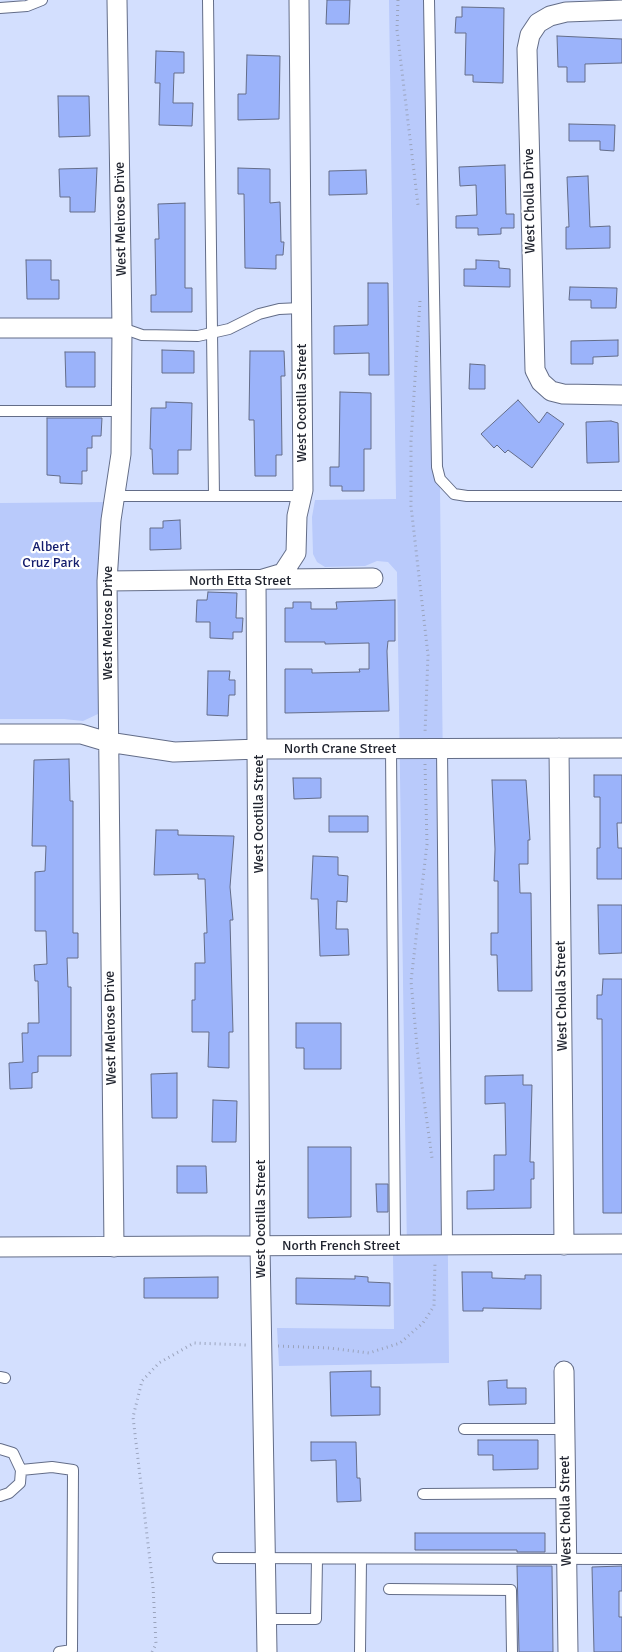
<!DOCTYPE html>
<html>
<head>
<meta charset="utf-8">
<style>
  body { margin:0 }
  canvas { display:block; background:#d3dffe }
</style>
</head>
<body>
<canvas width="622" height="1652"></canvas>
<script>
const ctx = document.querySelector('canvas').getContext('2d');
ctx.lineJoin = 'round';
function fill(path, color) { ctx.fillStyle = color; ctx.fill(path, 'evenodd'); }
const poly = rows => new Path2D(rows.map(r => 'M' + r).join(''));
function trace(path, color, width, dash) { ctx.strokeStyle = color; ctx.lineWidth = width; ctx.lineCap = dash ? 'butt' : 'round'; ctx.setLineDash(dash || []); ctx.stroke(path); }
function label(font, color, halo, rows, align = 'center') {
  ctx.font = font + ' Signika,sans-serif'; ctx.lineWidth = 4.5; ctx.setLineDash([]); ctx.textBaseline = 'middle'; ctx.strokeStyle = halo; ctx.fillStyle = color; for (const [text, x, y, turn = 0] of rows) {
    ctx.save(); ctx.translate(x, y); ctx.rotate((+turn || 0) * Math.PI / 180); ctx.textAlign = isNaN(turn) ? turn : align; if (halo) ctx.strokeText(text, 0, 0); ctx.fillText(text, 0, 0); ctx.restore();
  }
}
const green = poly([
  [389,0,435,0,449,1363,279,1366,277,1328,394,1329,393,1254,407,1253,397,572,388,562,377,561,365,566,325,567,317,562,313,554,312,517,315,500,396,499],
  [111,502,101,707,98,714,83,721,64,719,0,719,0,503]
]);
const building = poly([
  [327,0,350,0,349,24,326,24,327,0],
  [462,7,504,8,503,83,473,82,473,75,465,75,466,33,455,33,456,17,462,17,462,7],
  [557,36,622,39,622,63,585,64,585,82,567,82,567,67,558,67,557,36],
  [156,51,184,52,184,73,174,73,173,103,193,103,192,126,159,125,160,83,155,83,156,51],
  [247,55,280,56,279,119,238,120,238,94,246,94,247,55],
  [58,96,89,96,90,136,59,137,58,96],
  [569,124,615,125,614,151,600,150,600,141,569,141,569,124],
  [505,165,506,214,514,214,514,228,501,228,501,234,478,235,478,228,456,228,456,216,477,215,476,185,460,186,459,167,505,165],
  [97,168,95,212,70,212,70,197,60,197,59,169,97,168],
  [238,168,270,169,270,203,280,202,281,242,284,242,283,255,276,255,276,269,245,268,244,194,238,194,238,168],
  [366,170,367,194,329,195,329,171,366,170],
  [588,176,590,227,610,226,610,248,566,249,566,227,569,227,567,177,588,176],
  [185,203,185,288,192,288,192,312,151,312,151,295,156,295,155,239,159,239,158,204,185,203],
  [26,260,51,260,51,280,59,280,59,299,27,299,26,260],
  [476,260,499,261,499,268,510,269,510,287,464,286,464,269,476,269,476,260],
  [368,283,388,283,389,375,369,375,369,353,334,354,334,326,368,325,368,283],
  [570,287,617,288,616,308,591,308,591,300,569,300,570,287],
  [618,340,618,356,593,357,593,364,571,364,571,341,618,340],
  [162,350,194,351,194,373,162,373,162,350],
  [250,351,284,351,285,376,281,376,282,455,276,455,276,476,255,476,254,420,249,420,250,351],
  [65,352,95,352,95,387,66,387,65,352],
  [470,364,485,365,485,389,469,389,470,364],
  [340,392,371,393,371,449,364,449,364,491,342,491,342,486,330,486,330,467,339,467,340,392],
  [518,400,539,423,547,412,564,424,532,468,508,450,505,453,497,445,494,448,481,434,518,400],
  [166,402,192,403,191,450,178,450,178,474,153,474,152,449,150,449,151,408,166,408,166,402],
  [47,418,102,418,101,436,92,436,92,448,87,448,87,471,82,471,82,484,60,483,60,476,47,475,47,418],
  [611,421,618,423,619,462,587,463,586,422,611,421],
  [180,520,181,549,150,550,150,528,163,528,163,521,180,520],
  [208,592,237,593,236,618,243,618,242,632,233,632,233,639,210,638,210,622,196,622,197,600,207,600,208,592],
  [395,600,395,641,388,641,387,651,389,711,285,713,285,669,312,669,312,673,360,672,359,669,369,669,369,643,325,644,325,642,285,642,285,608,293,608,293,602,311,602,311,609,337,609,336,602,395,600],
  [208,671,230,671,229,680,235,680,235,695,229,695,228,716,207,715,208,671],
  [69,759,70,801,73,801,73,933,78,933,78,958,67,958,68,987,71,987,71,1056,38,1056,38,1072,32,1073,32,1088,10,1089,9,1063,23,1062,22,1033,28,1033,28,1023,39,1023,38,981,35,981,34,965,47,964,46,931,35,931,35,872,45,871,46,846,32,846,34,760,69,759],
  [594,775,622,775,622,823,617,823,618,848,622,848,622,879,597,879,597,848,600,848,600,797,594,797,594,775],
  [293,778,321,778,321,798,294,799,293,778],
  [492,780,526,780,530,840,528,840,528,864,519,864,520,893,531,893,532,991,498,991,497,955,491,955,491,933,498,933,498,881,494,881,495,849,492,780],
  [329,816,368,816,368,832,329,832,329,816],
  [156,830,178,830,178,835,234,836,230,887,233,920,230,920,233,1032,229,1032,229,1068,208,1067,209,1032,192,1032,192,1000,195,1000,195,963,205,963,204,933,207,933,205,879,198,879,198,874,154,875,156,830],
  [313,856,338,857,338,875,348,876,347,902,337,901,336,929,348,929,349,955,320,956,318,899,311,899,313,856],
  [598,905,622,905,622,953,599,954,598,905],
  [603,979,622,979,622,1213,603,1213,602,1019,597,1019,597,995,602,995,603,979],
  [296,1023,341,1023,341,1069,304,1069,304,1048,296,1048,296,1023],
  [177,1073,177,1118,152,1118,151,1074,177,1073],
  [523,1075,523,1085,532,1085,530,1162,534,1162,534,1179,531,1179,531,1208,467,1209,467,1191,494,1190,494,1155,506,1155,505,1103,485,1104,485,1076,523,1075],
  [213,1100,237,1101,236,1142,212,1142,213,1100],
  [308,1147,351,1147,351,1217,308,1218,308,1147],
  [177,1166,206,1166,207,1193,177,1193,177,1166],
  [376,1184,388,1184,388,1212,377,1212,376,1184],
  [462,1272,492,1272,492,1278,525,1279,525,1275,541,1275,541,1309,483,1308,483,1311,463,1311,462,1272],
  [355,1276,368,1277,368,1282,390,1283,390,1306,296,1304,296,1278,355,1279,355,1276],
  [218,1277,218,1298,144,1298,144,1278,218,1277],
  [371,1371,371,1387,380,1387,380,1415,331,1416,330,1372,371,1371],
  [507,1380,507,1388,526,1388,526,1404,489,1405,488,1381,507,1380],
  [478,1440,538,1440,538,1469,493,1470,493,1455,478,1455,478,1440],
  [311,1442,356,1442,357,1478,360,1478,361,1501,337,1502,336,1460,311,1461,311,1442],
  [415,1533,545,1533,545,1552,517,1552,517,1550,415,1550,415,1533],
  [517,1566,552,1566,553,1652,519,1652,517,1566],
  [622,1566,622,1591,619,1591,619,1617,622,1617,622,1652,594,1652,592,1567,622,1566]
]);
const path = poly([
  [398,0,397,30,418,205],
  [420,301,411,441,411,506,428,655,425,733],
  [425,764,427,844,411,981,418,1057,432,1158],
  [278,1346,329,1348,369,1353,400,1343,423,1323,434,1306,435,1262],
  [152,1652,156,1644,153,1586,133,1417,142,1381,159,1363,194,1343,247,1345]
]);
const service = poly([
  [208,0,214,496],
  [429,0,437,467,440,479,454,494,467,496,622,496],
  [0,8,27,6,42,0],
  [122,328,142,335,198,336,229,329,259,314,279,309,301,308],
  [0,411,122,411],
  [115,496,301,496],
  [391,749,395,1245],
  [442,749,447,1245],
  [0,1377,5,1378],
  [464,1429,564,1429],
  [0,1449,13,1453,21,1470],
  [423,1494,566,1493],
  [0,1496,9,1493,20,1483,21,1470,52,1467,73,1470,72,1650,59,1652],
  [218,1558,622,1559],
  [389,1589,511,1590,512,1652],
  [267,1619,316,1619,317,1559],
  [360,1652,361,1559]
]);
const minor = poly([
  [622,10,566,12,550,16,538,23,530,35,527,49,535,370,541,382,551,391,563,394,622,395],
  [0,328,122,328],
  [107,581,373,578],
  [0,734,81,734,108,742,174,752,259,749,622,748],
  [559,748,564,1245],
  [0,1247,622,1244],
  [114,1247,107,581,111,520,121,454,122,328,117,0],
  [564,1371,568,1652],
  [267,1652,260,1246,256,581,283,573,296,553,297,516,303,490,299,0]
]);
const streetNames = [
  ["West Cholla Drive",530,201,-91],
  ["West Melrose Drive",121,219,-91],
  ["West Ocotilla Street",302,403,-90],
  ["North Etta Street",240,581],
  ["West Melrose Drive",108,623,-90],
  ["North Crane Street",340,749],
  ["West Ocotilla Street",259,814,-90],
  ["West Cholla Street",562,996,-91],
  ["West Melrose Drive",111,1028,-91],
  ["West Ocotilla Street",261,1219,-90],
  ["North French Street",341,1246],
  ["West Cholla Street",566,1511,-91]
];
const parkNames = [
  ["Albert",51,547],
  ["Cruz Park",51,563]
];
fill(green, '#b9cafb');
fill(building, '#9bb3fa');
trace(building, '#646d89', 1);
trace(service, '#636d88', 12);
trace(minor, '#636d88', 21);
trace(path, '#9aa3bc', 3, [1, 4]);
trace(service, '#fff', 10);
trace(minor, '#fff', 19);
label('14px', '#20242f', '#fff', streetNames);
label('14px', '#131c6c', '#fff', parkNames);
</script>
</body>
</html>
